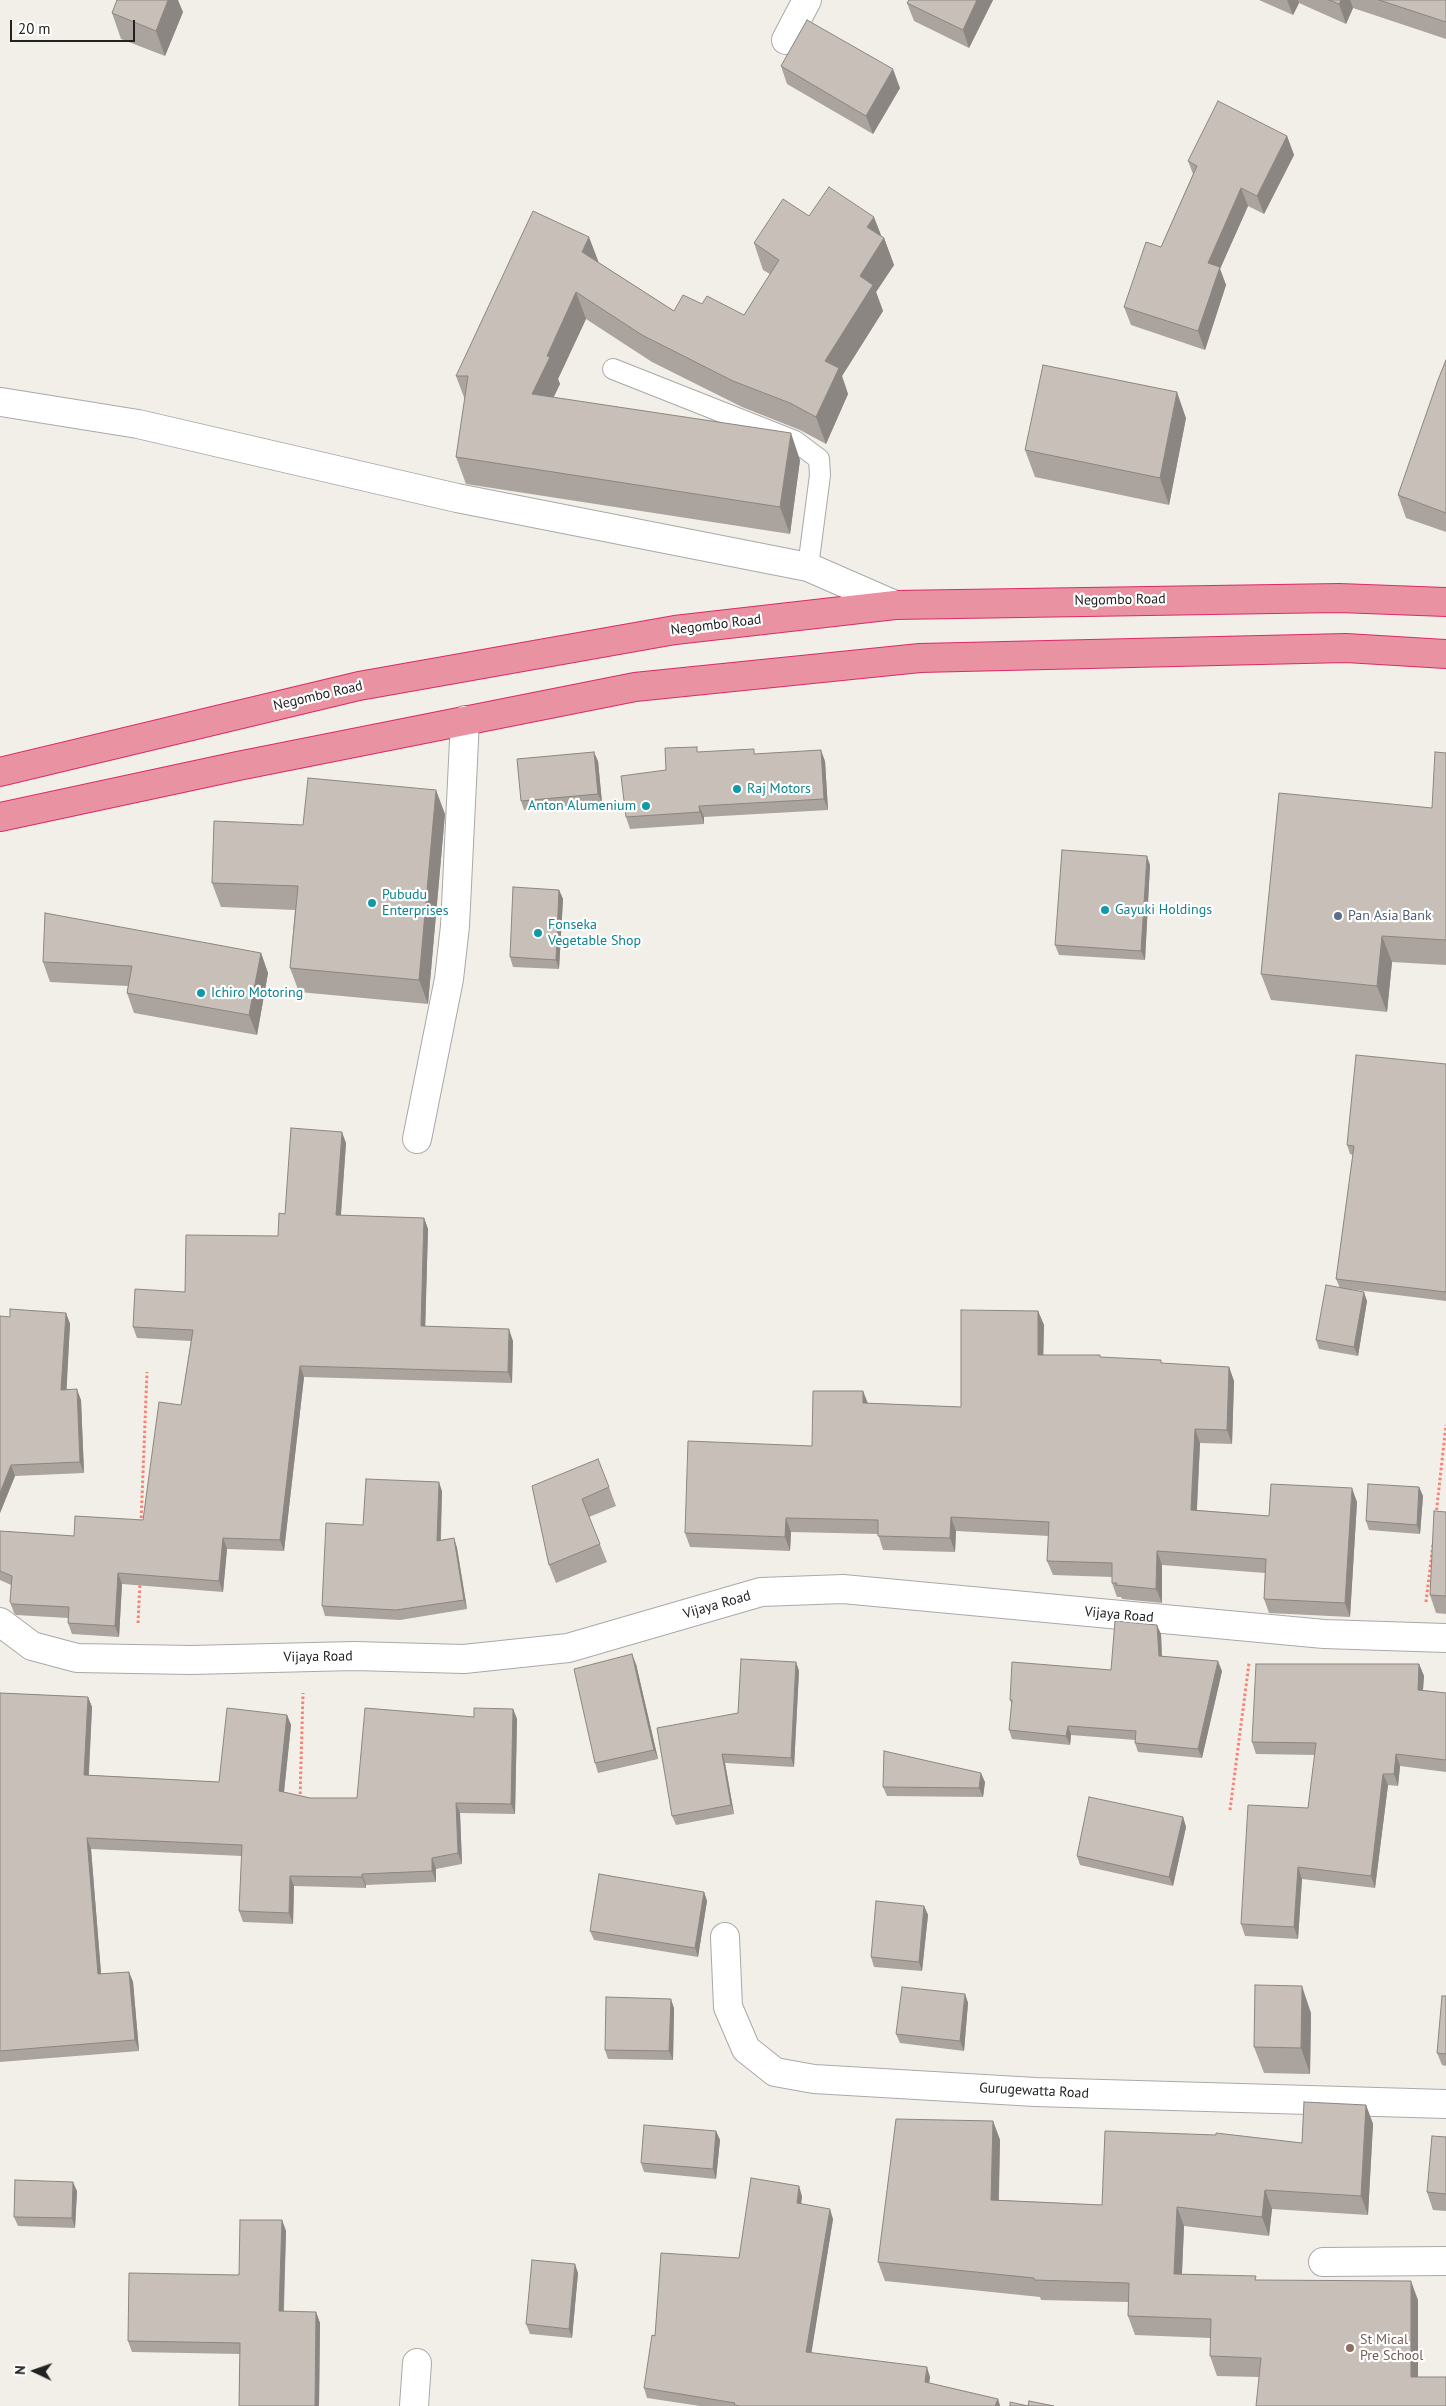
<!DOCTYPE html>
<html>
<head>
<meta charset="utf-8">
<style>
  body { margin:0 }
  #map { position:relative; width:1446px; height:2406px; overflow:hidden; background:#f2efe9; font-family:"PT Sans",sans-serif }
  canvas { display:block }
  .north { position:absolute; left:10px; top:2346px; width:50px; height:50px; -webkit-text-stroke:4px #fff; paint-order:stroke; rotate:273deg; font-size:14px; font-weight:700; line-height:20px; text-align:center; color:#222 }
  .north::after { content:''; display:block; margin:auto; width:18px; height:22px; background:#222; clip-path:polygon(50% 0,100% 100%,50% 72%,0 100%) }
  .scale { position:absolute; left:10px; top:20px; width:125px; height:22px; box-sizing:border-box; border:2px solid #222; border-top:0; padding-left:6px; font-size:15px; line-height:18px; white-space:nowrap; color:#222; -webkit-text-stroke:4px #fff; paint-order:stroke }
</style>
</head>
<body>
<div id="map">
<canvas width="1446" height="2406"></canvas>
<div class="north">N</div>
<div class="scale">20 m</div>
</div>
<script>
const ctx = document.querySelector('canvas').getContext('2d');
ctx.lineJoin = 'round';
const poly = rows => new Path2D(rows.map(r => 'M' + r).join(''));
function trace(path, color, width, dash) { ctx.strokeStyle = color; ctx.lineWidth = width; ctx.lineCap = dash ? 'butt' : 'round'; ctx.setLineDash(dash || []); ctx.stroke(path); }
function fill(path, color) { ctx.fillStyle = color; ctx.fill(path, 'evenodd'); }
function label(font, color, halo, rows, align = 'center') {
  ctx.font = font + ' "PT Sans",sans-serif'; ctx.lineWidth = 4.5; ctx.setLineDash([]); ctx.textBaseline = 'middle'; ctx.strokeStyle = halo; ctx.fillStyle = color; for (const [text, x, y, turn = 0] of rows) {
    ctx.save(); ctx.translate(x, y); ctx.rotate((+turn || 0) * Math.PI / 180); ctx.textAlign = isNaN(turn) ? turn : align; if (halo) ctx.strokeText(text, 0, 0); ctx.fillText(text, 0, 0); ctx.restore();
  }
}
const path = poly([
  [1436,1515,1446,1425],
  [141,1523,147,1372],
  [1426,1602,1433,1544],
  [138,1623,140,1582],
  [300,1799,303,1693],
  [1230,1810,1249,1663]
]);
const lane = poly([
  [613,369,795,441,819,459,820,475,808,567]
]);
const street = poly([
  [786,40,807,0],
  [1,402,138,424,457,498,808,567,895,605],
  [417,1139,449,979,455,926,465,720],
  [0,1622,32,1646,77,1658,191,1660,354,1656,464,1659,568,1648,761,1592,843,1589,1324,1634,1446,1638],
  [725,1937,728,2007,746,2049,775,2072,814,2079,1035,2092,1446,2104],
  [1323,2262,1446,2261],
  [414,2406,417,2363]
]);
const highway = poly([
  [0,772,359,686,675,630,895,605,1339,598,1446,602],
  [0,817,238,766,635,687,920,658,1346,648,1446,654]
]);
const wall = poly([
  [909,0,993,0,969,48,914,21,907,3],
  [1259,0,1446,0,1446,39,1353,8,1346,24,1299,3,1293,15],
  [183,12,165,56,121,39,112,13],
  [781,66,900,88,873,134,787,84],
  [1287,136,1294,155,1264,214,1248,206,1220,269,1226,285,1205,350,1131,325,1124,307,1161,247,1193,174,1188,161],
  [809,216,882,237,884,238,894,265,876,292,883,311,842,376,848,394,826,444,800,430,742,407,652,362,586,319,558,379,560,384,553,398,800,460,790,534,466,484,456,457,465,400,456,376,598,262,674,311,702,304,744,315,770,274,763,270,754,243],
  [1446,360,1446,532,1406,518,1398,495],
  [1186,418,1169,505,1035,477,1025,450],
  [699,752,756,754,825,761,828,810,704,817,704,824,630,829,626,817,666,770],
  [1446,753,1446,965,1392,962,1387,1012,1271,1000,1261,974,1432,808],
  [598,761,602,803,524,810,521,801],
  [445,814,428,1004,299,992,290,968,295,910,221,907,212,883,303,825],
  [1150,865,1145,960,1059,955,1055,945],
  [559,890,563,899,559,969,513,967,510,957],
  [261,953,268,973,257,1035,134,1013,127,993,128,986,50,982,43,962],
  [1446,1064,1446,1301,1348,1289,1367,1301,1358,1356,1319,1349,1316,1340,1340,1288,1336,1279,1353,1155,1350,1154,1347,1145],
  [346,1143,341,1215,424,1218,428,1229,425,1326,513,1341,512,1383,304,1377,284,1551,227,1549,223,1592,122,1584,119,1637,72,1634,68,1623,68,1618,16,1615,14,1613,10,1602,11,1585,0,1580,0,1531,74,1536,143,1520,181,1405,191,1341,137,1338,133,1327,185,1292,278,1236,285,1214],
  [1038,1311,1044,1325,1043,1355,1100,1357,1163,1364,1229,1367,1234,1381,1232,1444,1200,1443,1197,1510,1269,1516,1357,1502,1350,1617,1269,1613,1264,1599,1265,1573,1162,1565,1162,1603,1122,1599,1121,1597,1117,1597,1112,1583,1112,1577,1053,1575,1047,1561,1049,1536,956,1531,955,1552,883,1550,878,1534,791,1532,790,1551,690,1547,685,1533,812,1446,863,1391,868,1403,961,1407],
  [66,1313,70,1324,66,1390,81,1400,84,1473,15,1476,0,1513,0,1316,10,1317],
  [532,1486,609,1487,616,1506,589,1517,607,1562,556,1583,549,1565],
  [1419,1487,1423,1496,1420,1534,1369,1530,1366,1521],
  [442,1491,441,1540,454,1538,457,1548,467,1609,400,1620,325,1616,322,1606,363,1525],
  [1446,1512,1446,1614,1436,1613,1430,1595],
  [1161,1634,1162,1656,1222,1671,1202,1758,1138,1752,1135,1743,1135,1740,1071,1735,1070,1745,1012,1739,1009,1730,1012,1705,1010,1700,1111,1670],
  [796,1662,799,1671,794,1767,725,1763,734,1814,676,1825,672,1816,738,1713],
  [636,1664,658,1759,598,1773,595,1763],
  [1419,1664,1424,1676,1423,1690,1446,1693,1446,1772,1400,1766,1398,1786,1388,1785,1375,1888,1302,1879,1298,1939,1245,1936,1241,1924,1308,1808,1315,1755,1256,1754,1252,1742],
  [0,1693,88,1697,92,1707,89,1775,219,1782,287,1715,291,1725,284,1792,310,1798,357,1798,474,1717,513,1709,517,1719,515,1814,460,1813,462,1864,436,1869,436,1882,366,1885,366,1888,294,1886,293,1924,243,1922,239,1911,242,1856,91,1849,101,1974,129,1972,133,1982,139,2051,0,2062],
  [985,1782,983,1797,887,1796,883,1787],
  [1183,1817,1186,1827,1173,1886,1080,1865,1077,1856],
  [704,1892,707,1901,698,1957,594,1940,590,1931],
  [924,1906,928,1915,922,1971,874,1967,871,1957],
  [965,1994,968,2003,964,2051,900,2043,896,2034],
  [1446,1996,1446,2066,1442,2065,1437,2053],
  [674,2008,673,2060,608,2059,605,2050],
  [1311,2013,1310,2074,1264,2073,1254,2047],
  [1366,2105,1373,2124,1368,2215,1272,2209,1269,2236,1184,2226,1182,2274,1257,2280,1418,2300,1259,2377,1217,2376,1210,2356,1211,2338,1135,2335,1128,2316,1128,2302,1041,2300,1040,2297,885,2281,878,2262,993,2121,1000,2140,999,2200,1102,2205,1302,2143],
  [716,2131,720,2140,716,2179,644,2172,641,2163],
  [1446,2137,1446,2211,1433,2210,1427,2192],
  [77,2191,75,2228,18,2226,14,2217],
  [802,2196,801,2204,833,2219,811,2353,930,2377,929,2383,998,2399,1000,2406,700,2406,647,2398,644,2388,739,2258],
  [282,2220,286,2231,284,2312,316,2312,320,2323,319,2406,239,2406,240,2354,132,2352,128,2341,239,2275],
  [578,2273,572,2338,530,2334,526,2324]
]);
const shadedWall = poly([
  [168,0,178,0,183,12,165,56,156,31],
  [977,0,993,0,969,48,963,30],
  [1287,0,1298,0,1299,3,1293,15],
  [1341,0,1350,0,1353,8,1346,24,1339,4],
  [893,69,900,88,873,134,866,116],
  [1287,136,1294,155,1264,214,1257,196],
  [1241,188,1248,206,1220,269,1226,285,1205,350,1198,331,1208,263],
  [874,217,883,240,884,238,894,265,876,292,883,311,842,376,848,394,826,444,816,417,825,361,860,276,867,227],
  [589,237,599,263,582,252],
  [576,292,586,319,558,379,560,384,542,421,532,394,547,356],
  [1177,392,1186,418,1169,505,1160,478],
  [791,433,800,460,790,534,780,507],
  [821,750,825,761,828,810,824,799],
  [594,752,598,761,602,803,598,794],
  [436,790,445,814,428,1004,419,980],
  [699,806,704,817,704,824,700,812],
  [1147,856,1150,865,1145,960,1141,951],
  [559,890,563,899,559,969,556,960],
  [1382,936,1392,962,1387,1012,1377,986],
  [261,953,268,973,257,1035,249,1015],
  [342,1132,346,1143,340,1226,336,1215],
  [424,1218,428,1229,425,1337,421,1326],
  [1364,1292,1367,1301,1358,1356,1354,1347],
  [1038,1311,1044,1325,1043,1369,1038,1355],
  [66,1313,70,1324,66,1401,61,1390],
  [509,1329,513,1341,512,1383,508,1372],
  [300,1366,304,1377,284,1551,280,1540],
  [1229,1367,1234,1381,1232,1444,1227,1430],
  [77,1389,81,1400,84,1473,80,1462],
  [863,1391,868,1405,863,1403],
  [1195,1429,1200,1443,1196,1524,1191,1510],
  [11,1465,15,1476,0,1513,0,1493],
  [439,1482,442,1491,440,1550,437,1541],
  [1419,1487,1423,1496,1420,1534,1417,1525],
  [1352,1488,1357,1502,1350,1617,1345,1603],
  [951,1517,956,1531,955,1552,950,1538],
  [786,1518,791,1532,790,1551,785,1537],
  [223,1538,227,1549,223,1592,219,1581],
  [454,1538,457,1548,467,1609,464,1600],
  [1157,1551,1162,1565,1162,1603,1156,1589],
  [118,1573,122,1584,119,1637,115,1626],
  [1157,1625,1161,1634,1162,1665,1159,1656],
  [632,1654,636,1664,658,1759,654,1750],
  [1218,1661,1222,1671,1202,1758,1198,1749],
  [796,1662,799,1671,794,1767,791,1758],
  [1419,1664,1424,1676,1422,1702,1418,1690],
  [88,1697,92,1707,88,1786,84,1775],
  [513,1709,517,1719,515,1814,511,1804],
  [287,1715,291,1725,283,1801,279,1791],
  [1068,1726,1071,1735,1070,1745,1066,1736],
  [722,1754,725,1763,734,1814,731,1805],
  [1396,1754,1400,1766,1398,1786,1394,1774],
  [981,1773,985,1782,983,1797,979,1788],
  [1383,1774,1388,1785,1375,1888,1371,1876],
  [456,1803,460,1813,462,1864,458,1853],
  [1183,1817,1186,1827,1173,1886,1169,1877],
  [87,1838,91,1849,102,1985,98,1974],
  [432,1858,436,1869,436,1882,432,1871],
  [1298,1867,1302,1879,1298,1939,1294,1927],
  [362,1874,366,1885,366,1888,362,1877],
  [290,1876,294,1886,293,1924,289,1913],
  [704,1892,707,1901,698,1957,695,1948],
  [924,1906,928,1915,922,1971,919,1962],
  [129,1972,133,1982,139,2051,135,2040],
  [1302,1986,1311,2013,1310,2074,1301,2048],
  [965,1994,968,2003,964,2051,960,2041],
  [671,1999,674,2008,673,2060,669,2051],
  [1366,2105,1373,2124,1368,2215,1361,2196],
  [993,2121,1000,2140,998,2220,991,2200],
  [716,2131,720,2140,716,2179,713,2169],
  [73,2182,77,2191,75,2228,72,2218],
  [799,2186,802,2196,800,2213,797,2203],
  [1265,2190,1272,2209,1269,2236,1262,2217],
  [1177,2207,1184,2226,1181,2293,1174,2274],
  [830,2209,833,2219,810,2362,806,2352],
  [282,2220,286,2231,283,2322,279,2311],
  [575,2264,578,2273,572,2338,569,2329],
  [1411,2281,1418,2300,1418,2396,1411,2377],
  [316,2312,320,2323,319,2406,315,2406],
  [927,2367,930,2377,928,2391,925,2382],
  [998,2399,1000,2406,995,2406]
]);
const building = poly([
  [117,0,168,0,156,31,112,13,117,0],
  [909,0,977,0,963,30,907,3,909,0],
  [1329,0,1341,0,1339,4,1329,0],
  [1379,0,1446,0,1446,22,1379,0],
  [807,20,893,69,866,116,781,66,807,20],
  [1218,101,1287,136,1257,196,1241,188,1208,263,1220,267,1198,331,1124,307,1146,242,1161,247,1197,166,1188,161,1218,101],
  [829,187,874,217,867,227,884,238,860,276,873,285,825,361,839,368,816,417,790,403,733,381,642,335,576,292,547,356,550,357,532,394,791,433,780,507,456,457,468,376,456,376,533,211,589,237,582,252,674,311,683,295,702,304,707,296,744,315,779,260,754,243,783,199,809,216,829,187],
  [1446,360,1446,513,1398,495,1438,380,1446,360],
  [1043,365,1177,392,1160,478,1025,450,1043,365],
  [697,747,697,752,754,749,754,754,821,750,824,799,699,806,700,812,626,817,621,776,666,770,665,748,697,747],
  [594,752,598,794,521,801,517,759,594,752],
  [1435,752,1446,753,1446,940,1382,936,1377,986,1261,974,1279,793,1432,808,1435,752],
  [308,778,436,790,419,980,290,968,298,886,212,883,214,821,303,825,308,778],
  [1062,850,1147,856,1141,951,1055,945,1062,850],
  [513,887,559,890,556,960,510,957,513,887],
  [45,913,261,953,249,1015,127,993,132,966,43,962,45,913],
  [1356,1055,1446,1064,1446,1292,1336,1279,1354,1146,1347,1145,1356,1055],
  [291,1128,342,1132,336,1215,424,1218,421,1326,509,1329,508,1372,300,1366,280,1540,223,1538,219,1581,118,1573,115,1626,68,1623,69,1607,12,1604,10,1602,12,1576,0,1571,0,1531,74,1536,75,1516,143,1520,159,1402,181,1405,193,1330,133,1327,135,1289,185,1292,186,1235,278,1236,279,1213,285,1214,291,1128],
  [1326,1285,1364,1292,1354,1347,1316,1340,1326,1285],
  [10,1309,66,1313,61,1390,77,1389,80,1462,11,1465,0,1493,0,1316,10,1317,10,1309],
  [961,1310,1038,1311,1038,1355,1100,1355,1100,1357,1161,1360,1161,1363,1229,1367,1227,1430,1195,1429,1191,1510,1269,1516,1271,1484,1352,1488,1345,1603,1264,1599,1266,1559,1157,1551,1156,1589,1116,1585,1117,1583,1112,1583,1112,1563,1047,1561,1049,1522,951,1517,950,1538,878,1536,878,1520,786,1518,785,1537,685,1533,688,1441,812,1446,813,1391,863,1391,863,1403,961,1407,961,1310],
  [598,1459,609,1487,582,1499,600,1544,549,1565,532,1486,598,1459],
  [366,1479,439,1482,437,1541,454,1538,464,1600,396,1610,322,1606,326,1523,363,1525,366,1479],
  [1368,1484,1419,1487,1417,1525,1366,1521,1368,1484],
  [1434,1511,1446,1512,1446,1596,1430,1595,1434,1511],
  [1115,1621,1157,1625,1159,1656,1218,1661,1198,1749,1135,1743,1136,1731,1068,1726,1066,1736,1009,1730,1012,1700,1010,1700,1012,1662,1111,1670,1115,1621],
  [632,1654,654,1750,595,1763,574,1669,632,1654],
  [741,1659,796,1662,791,1758,722,1754,731,1805,672,1816,657,1728,738,1713,741,1659],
  [1256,1664,1419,1664,1418,1690,1446,1693,1446,1760,1396,1754,1394,1774,1383,1774,1371,1876,1298,1867,1294,1927,1241,1924,1248,1805,1308,1808,1316,1743,1252,1742,1256,1664],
  [0,1693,88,1697,84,1775,219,1782,227,1708,287,1715,279,1791,310,1798,357,1798,365,1708,474,1717,474,1708,513,1709,511,1804,456,1803,458,1853,432,1858,432,1871,362,1874,362,1877,290,1876,289,1913,239,1911,242,1845,87,1838,98,1974,129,1972,135,2040,0,2051,0,1693],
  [884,1751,981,1773,979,1788,883,1787,884,1751],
  [1089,1797,1183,1817,1169,1877,1077,1856,1089,1797],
  [599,1874,704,1892,695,1948,590,1931,599,1874],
  [876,1901,924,1906,919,1962,871,1957,876,1901],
  [1255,1985,1302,1986,1301,2048,1254,2047,1255,1985],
  [902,1987,965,1994,960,2041,896,2034,902,1987],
  [1442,1996,1446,1996,1446,2054,1437,2053,1442,1996],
  [606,1997,671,1999,669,2051,605,2050,606,1997],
  [1304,2102,1366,2105,1361,2196,1265,2190,1262,2217,1177,2207,1174,2274,1256,2276,1255,2280,1411,2281,1411,2377,1446,2377,1446,2406,1256,2406,1261,2358,1210,2356,1211,2319,1128,2316,1129,2283,1034,2280,1034,2278,878,2262,896,2119,993,2121,991,2200,1102,2205,1105,2131,1216,2135,1216,2133,1302,2143,1304,2102],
  [644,2125,716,2131,713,2169,641,2163,644,2125],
  [1432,2136,1446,2137,1446,2194,1427,2192,1432,2136],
  [751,2178,799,2186,797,2203,830,2209,806,2352,927,2367,925,2382,998,2399,995,2406,740,2406,734,2405,735,2403,644,2388,652,2335,655,2336,661,2253,739,2258,751,2178],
  [15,2180,73,2182,72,2218,14,2217,15,2180],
  [240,2220,282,2220,279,2311,316,2312,315,2406,239,2406,240,2343,128,2341,129,2273,239,2275,240,2220],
  [532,2260,575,2264,569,2329,526,2324,532,2260],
  [1029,2401,1054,2406,1010,2406,1010,2402,1028,2406,1029,2401]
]);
const markers = [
  [737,789,5,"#0f9aa8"],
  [646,806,5,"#0f9aa8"],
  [372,903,5,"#0f9aa8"],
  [1105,910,5,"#0f9aa8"],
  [1338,916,5,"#5c6f8a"],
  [538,933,5,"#0f9aa8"],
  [201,993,5,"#0f9aa8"],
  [1350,2348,5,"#8d6e63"]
];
const streetNames = [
  ["Negombo Road",1120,600,-1],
  ["Negombo Road",716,625,-7],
  ["Negombo Road",318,696,-13],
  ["Vijaya Road",717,1605,-16],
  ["Vijaya Road",1119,1615,5],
  ["Vijaya Road",318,1657,-1],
  ["Gurugewatta Road",1034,2091,3]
];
const cultureNames = [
  ["Raj Motors",747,789],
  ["Anton Alumenium",636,806,"right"],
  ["Pubudu",382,895],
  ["Enterprises",382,911],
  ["Gayuki Holdings",1115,910],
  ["Fonseka",548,925],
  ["Vegetable Shop",548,941],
  ["Ichiro Motoring",211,993]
];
const serviceNames = [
  ["Pan Asia Bank",1348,916]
];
const educationNames = [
  ["St Mical",1360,2340],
  ["Pre School",1360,2356]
];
trace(lane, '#a9a9a9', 22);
trace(street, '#a9a9a9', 30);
trace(highway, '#dc2a67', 30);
trace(path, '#fa8072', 3, [2.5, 2.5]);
trace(lane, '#fff', 20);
trace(street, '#fff', 28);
trace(highway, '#e892a2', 28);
fill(wall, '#aba49e');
fill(shadedWall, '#8b8681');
fill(building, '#c7bfb8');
trace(building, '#8b8681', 1);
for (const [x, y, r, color] of markers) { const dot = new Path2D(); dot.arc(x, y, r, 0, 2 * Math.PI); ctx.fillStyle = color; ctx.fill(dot); trace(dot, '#fff', 2); }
label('14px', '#222', '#fff', streetNames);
label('14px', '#0d838f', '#fff', cultureNames, 'left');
label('14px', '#4e5e75', '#fff', serviceNames, 'left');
label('14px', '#785e54', '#fff', educationNames, 'left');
</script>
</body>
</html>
